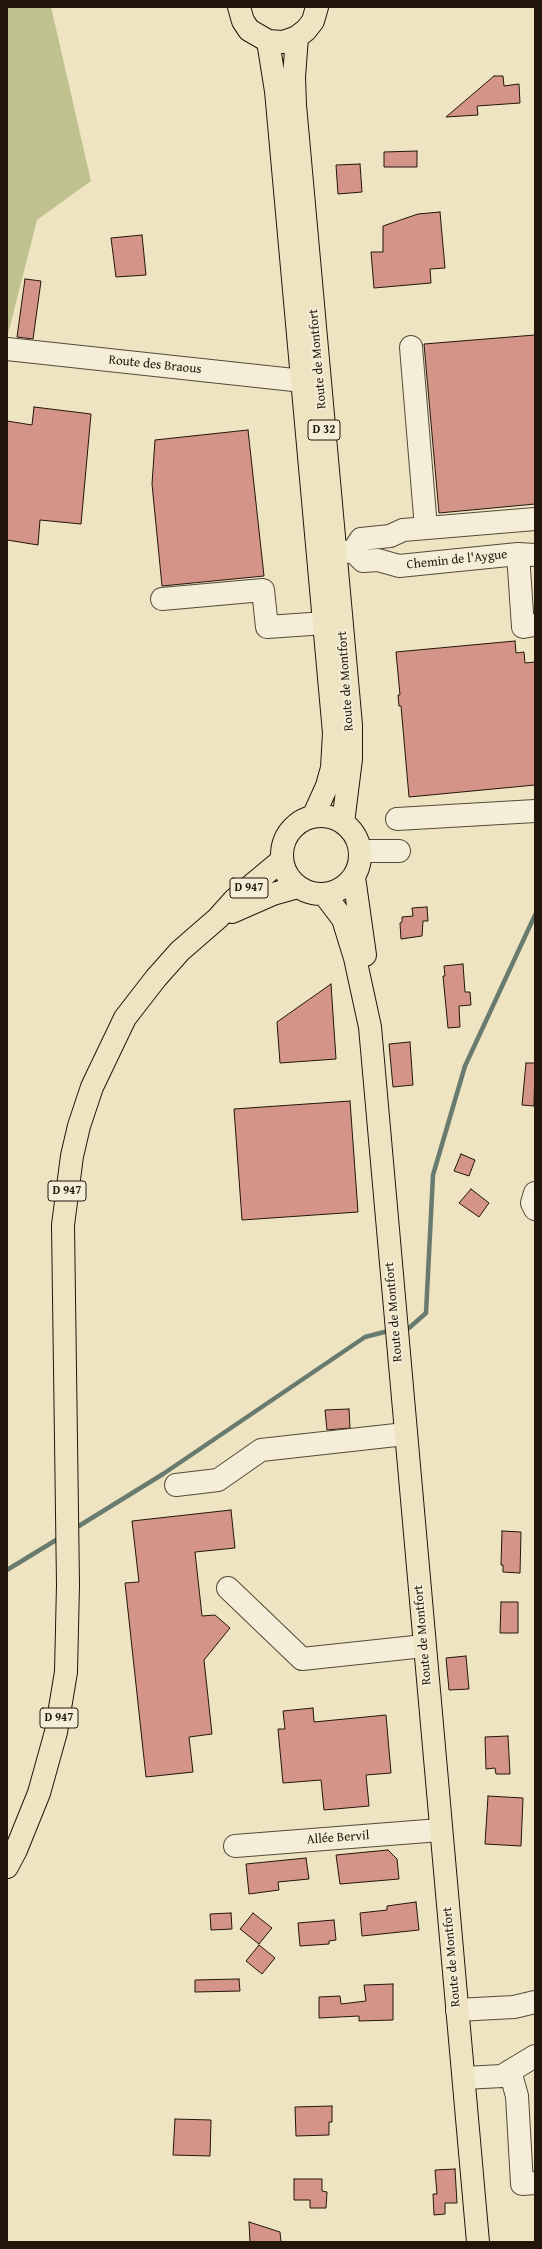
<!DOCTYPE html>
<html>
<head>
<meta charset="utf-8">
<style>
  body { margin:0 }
  #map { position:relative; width:542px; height:2249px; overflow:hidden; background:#eee4c2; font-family:"Gentium Book Plus",serif }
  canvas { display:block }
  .frame { position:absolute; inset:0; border:8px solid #22160a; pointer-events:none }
</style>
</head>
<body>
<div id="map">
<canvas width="542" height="2249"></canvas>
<div class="frame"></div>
</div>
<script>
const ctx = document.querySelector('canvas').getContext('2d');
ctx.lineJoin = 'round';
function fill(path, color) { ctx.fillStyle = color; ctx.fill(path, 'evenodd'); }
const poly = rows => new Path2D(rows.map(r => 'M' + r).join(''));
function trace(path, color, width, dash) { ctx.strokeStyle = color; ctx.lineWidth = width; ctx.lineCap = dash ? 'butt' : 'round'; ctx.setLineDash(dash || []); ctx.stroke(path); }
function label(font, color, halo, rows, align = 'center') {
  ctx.font = font + ' "Gentium Book Plus",serif'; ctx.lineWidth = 4; ctx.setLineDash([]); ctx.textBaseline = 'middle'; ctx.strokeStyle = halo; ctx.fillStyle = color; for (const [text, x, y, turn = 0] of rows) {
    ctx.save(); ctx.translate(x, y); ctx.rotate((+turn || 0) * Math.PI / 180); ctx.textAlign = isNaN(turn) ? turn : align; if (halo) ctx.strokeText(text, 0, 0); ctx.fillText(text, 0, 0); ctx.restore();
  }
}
const green = poly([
  [7,7,51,7,91,181,37,220,7,338]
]);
const stream = poly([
  [403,1329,409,1328,426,1313,433,1175,465,1066,535,915],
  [74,1529,163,1474,365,1337,392,1330],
  [7,1570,61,1537]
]);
const building = poly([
  [494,76,503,76,504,86,519,84,520,103,477,106,478,115,446,117,494,76],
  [417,151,417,167,384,167,384,152,417,151],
  [360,164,362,192,338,194,336,165,360,164],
  [440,212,445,268,430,269,431,283,374,288,371,252,383,252,383,226,418,214,440,212],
  [142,235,146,275,116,277,111,238,142,235],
  [25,279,41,281,33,339,17,337,25,279],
  [535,335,535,504,439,513,424,344,535,335],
  [34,407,91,414,81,524,40,520,38,545,7,540,7,421,32,425,34,407],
  [248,430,264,576,162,586,152,484,155,440,248,430],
  [515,641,516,653,524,652,525,663,535,662,535,785,409,797,401,706,399,706,398,695,400,695,396,652,515,641],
  [427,907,428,921,423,921,422,936,401,939,400,923,402,922,402,917,413,916,412,908,427,907],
  [463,964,465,992,470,992,471,1005,459,1006,460,1027,448,1028,443,976,445,976,444,966,463,964],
  [331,984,336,1059,280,1063,277,1022,331,984],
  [410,1042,413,1085,393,1087,389,1044,410,1042],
  [526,1063,535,1063,534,1106,522,1105,526,1063],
  [350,1101,358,1212,242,1220,234,1109,350,1101],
  [461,1154,475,1160,469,1176,454,1171,461,1154],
  [471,1189,489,1203,479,1217,459,1203,471,1189],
  [349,1409,350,1428,327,1430,325,1410,349,1409],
  [231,1510,235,1548,195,1552,202,1616,215,1615,230,1628,204,1660,212,1734,189,1737,193,1772,146,1777,125,1583,139,1582,132,1521,231,1510],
  [502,1531,521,1532,520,1573,503,1572,503,1565,501,1565,502,1531],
  [501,1602,518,1602,518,1633,500,1633,501,1602],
  [466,1656,469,1689,449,1690,446,1658,466,1656],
  [313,1708,314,1722,386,1715,391,1773,366,1775,369,1806,324,1810,321,1780,283,1783,278,1729,285,1729,283,1711,313,1708],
  [508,1736,510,1774,496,1774,495,1768,486,1769,485,1737,508,1736],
  [488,1796,523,1798,521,1846,485,1844,488,1796],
  [388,1850,397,1859,399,1879,340,1884,336,1855,388,1850],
  [306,1858,309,1879,278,1882,279,1890,249,1894,246,1864,306,1858],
  [416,1902,419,1930,362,1936,360,1913,387,1910,387,1906,416,1902],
  [231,1913,232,1929,211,1930,210,1914,231,1913],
  [253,1913,272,1928,259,1944,240,1929,253,1913],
  [334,1920,336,1940,329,1941,329,1944,300,1946,298,1923,334,1920],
  [259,1945,275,1958,262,1974,246,1961,259,1945],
  [239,1979,240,1991,195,1992,195,1980,239,1979],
  [393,1984,393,2020,359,2021,359,2016,319,2018,319,1997,340,1996,341,2004,366,2001,364,1985,393,1984],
  [332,2106,332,2122,329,2122,329,2135,296,2136,295,2107,332,2106],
  [175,2119,211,2120,210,2156,173,2155,175,2119],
  [455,2169,457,2203,445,2203,445,2214,434,2215,433,2194,437,2194,435,2170,455,2169],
  [294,2179,322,2179,322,2191,327,2192,326,2208,310,2208,310,2200,294,2200,294,2179],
  [249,2222,280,2232,281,2242,250,2242,249,2222]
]);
const minor = poly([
  [411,347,426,528],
  [7,349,303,381],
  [353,551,361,539,390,536,403,530,535,519],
  [335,553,353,551,363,561,378,560,399,566,518,554,535,555],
  [518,554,523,627,535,625],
  [162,599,263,590,267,627,325,623],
  [397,819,535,811],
  [360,851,399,851],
  [535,1193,532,1203,535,1209],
  [176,1485,218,1480,261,1450,405,1434],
  [228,1588,302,1659,424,1646],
  [235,1846,440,1830],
  [457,2010,514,2007,535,2002],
  [510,2071,517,2096,522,2184,535,2183],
  [464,2078,502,2076,535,2056]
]);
const major = poly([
  [239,7,243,21,249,30,268,41,283,42,297,37,306,30,313,21,317,7],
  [297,37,294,77,295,105,351,725,351,759,343,823],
  [268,41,276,91,334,733,332,768,327,786,313,817],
  '282 855a39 39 0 1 1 78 0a39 39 0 1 1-78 0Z',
  [354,877,365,955],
  [324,894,343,919,355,958,370,1027,478,2242],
  [232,912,273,894,298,887],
  [7,1867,16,1850,39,1793,56,1732,66,1672,68,1585,63,1225,72,1156,79,1126,92,1087,125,1018,156,978,180,951,218,918,234,900,282,860]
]);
const shields = [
  [324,430,32],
  [249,888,38],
  [67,1191,38],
  [59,1718,38]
];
const shieldNames = [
  ["D 32",324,430],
  ["D 947",249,888],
  ["D 947",67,1191],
  ["D 947",59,1718]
];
const streetNames = [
  ["Route de Montfort",318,359,-95],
  ["Route des Braous",155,365,6],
  ["Chemin de l'Aygue",457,560,-6],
  ["Route de Montfort",346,681,-94],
  ["Route de Montfort",394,1312,-95],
  ["Route de Montfort",423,1635,-95],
  ["Allée Bervil",338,1838,-4],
  ["Route de Montfort",452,1957,-95]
];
fill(green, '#bfc28f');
trace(stream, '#697b6f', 4.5);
fill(building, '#d49487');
trace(building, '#22160a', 1);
trace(minor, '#554a38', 24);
trace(major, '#22160a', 24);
trace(minor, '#f4edd7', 22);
trace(major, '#eee4c2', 22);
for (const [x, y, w] of shields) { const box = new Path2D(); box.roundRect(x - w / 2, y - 10, w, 20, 3); ctx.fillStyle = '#f4edd7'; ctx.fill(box); trace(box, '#22160a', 1); }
label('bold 12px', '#22160a', null, shieldNames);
label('13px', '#22160a', '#f4edd7', streetNames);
</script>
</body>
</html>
